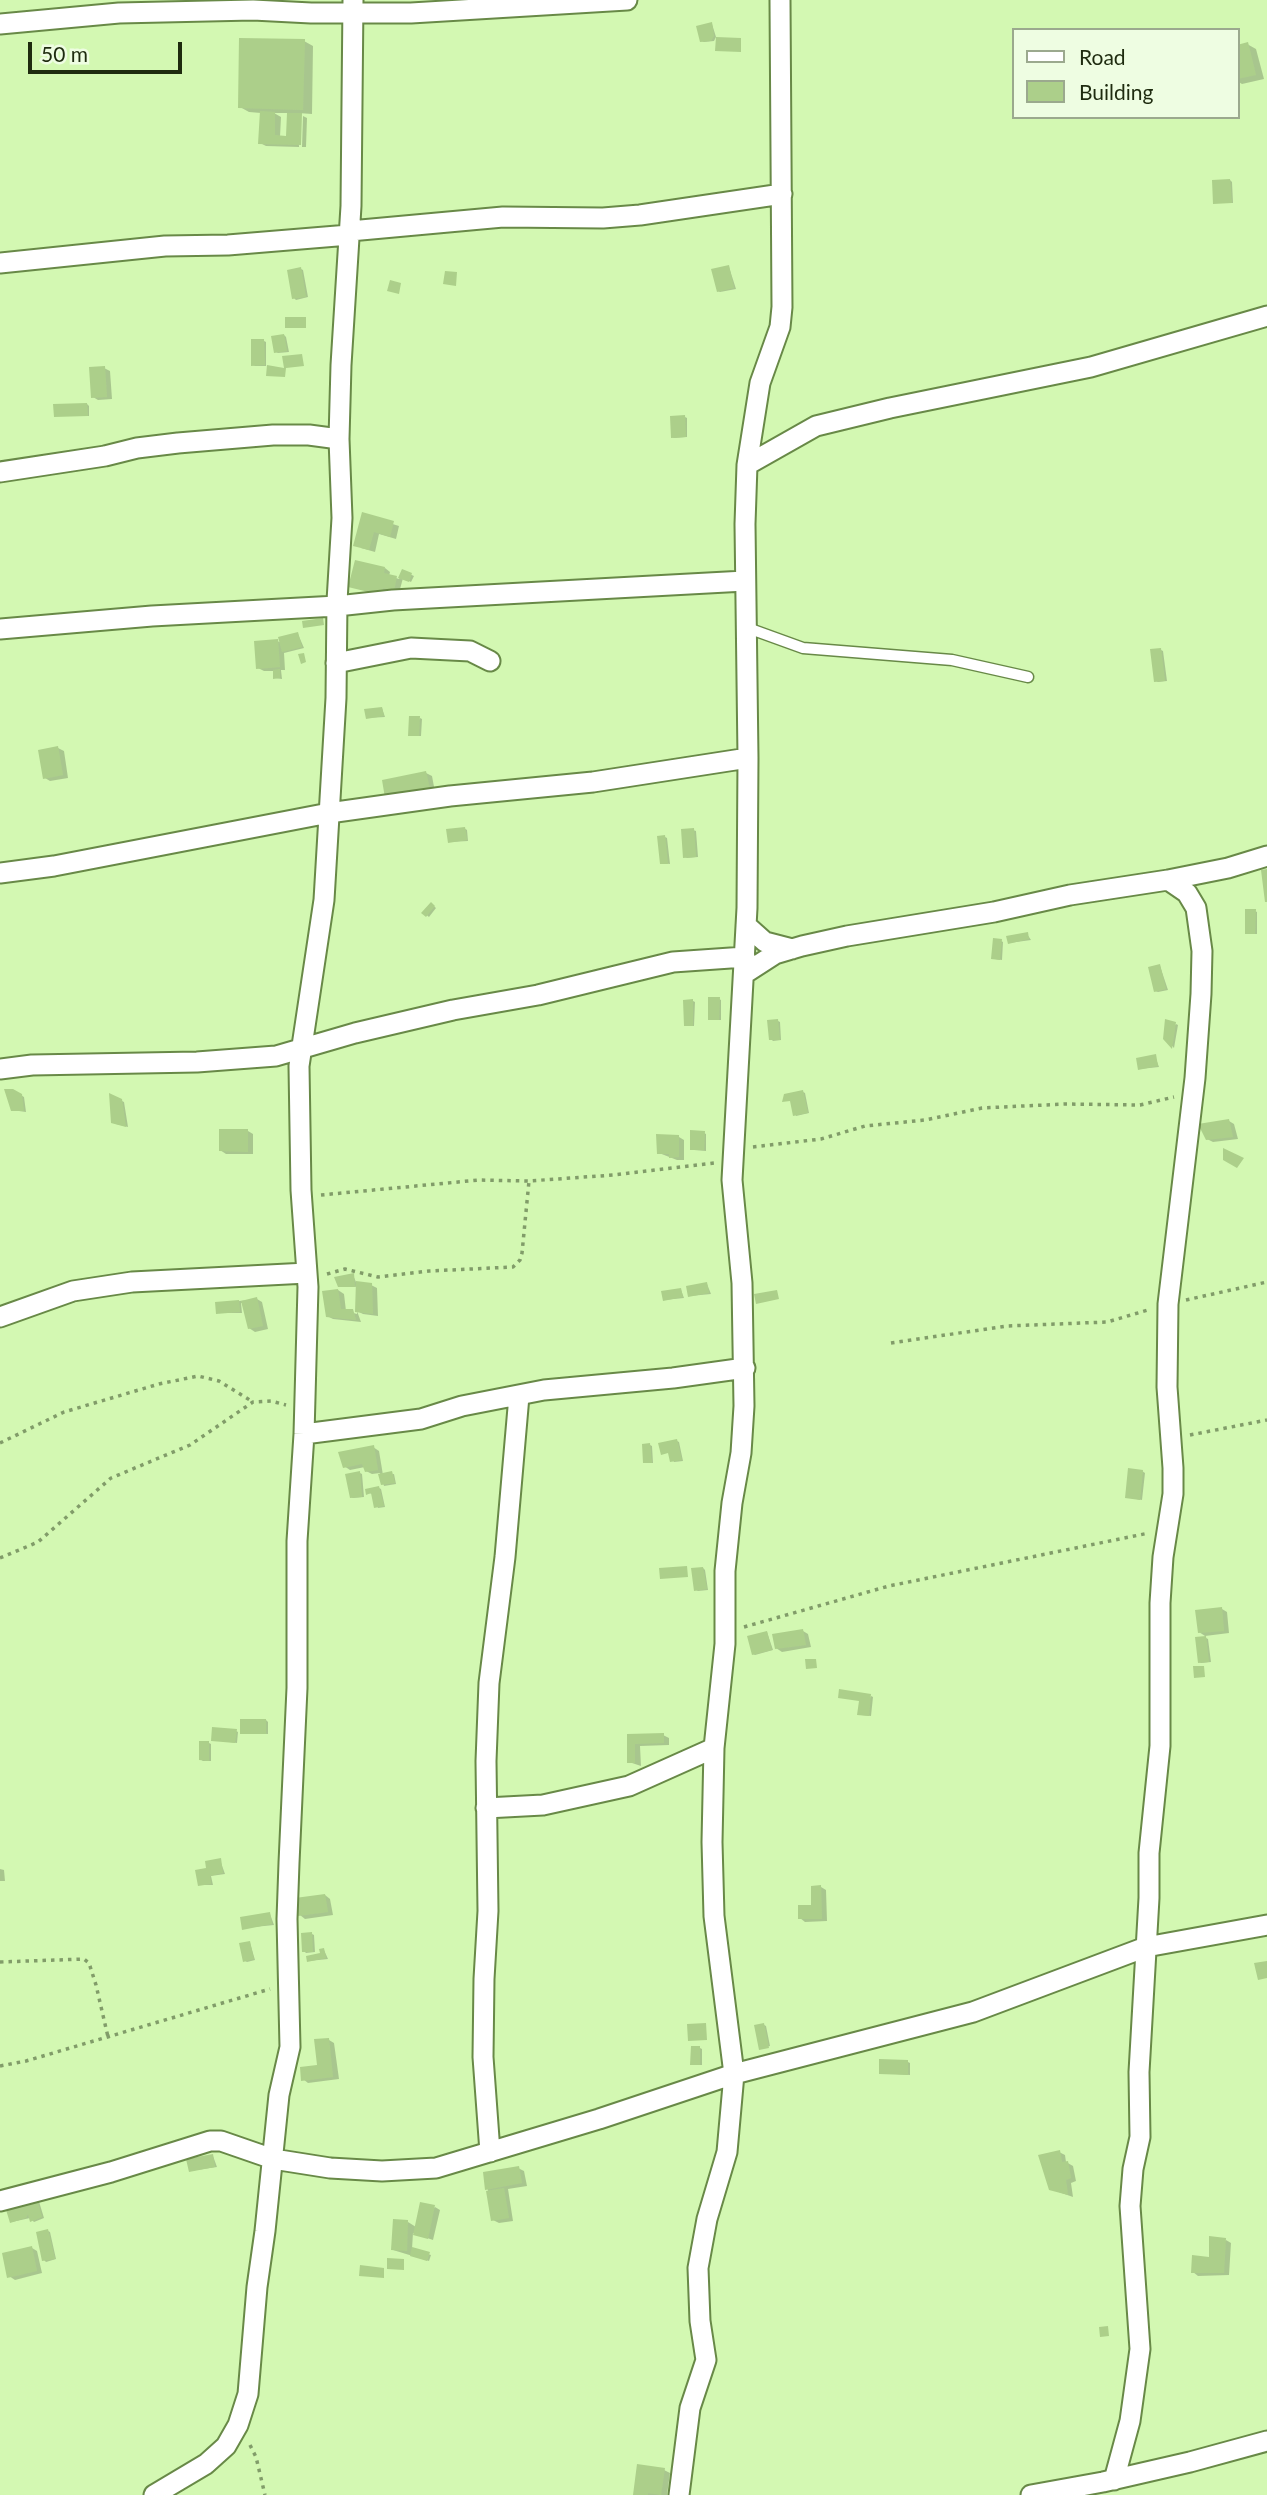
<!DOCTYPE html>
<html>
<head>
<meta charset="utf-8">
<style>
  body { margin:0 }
  #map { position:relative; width:1267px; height:2495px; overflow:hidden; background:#d3f8b2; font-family:Lato,sans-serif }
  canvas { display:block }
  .legend { position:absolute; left:1012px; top:28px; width:228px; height:91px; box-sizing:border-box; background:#eefde2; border:2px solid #9ba98e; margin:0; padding:9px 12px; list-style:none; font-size:21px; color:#1e2b0f }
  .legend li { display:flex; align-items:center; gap:14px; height:35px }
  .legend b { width:35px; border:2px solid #9ba98e }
  .scale { position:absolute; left:28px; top:42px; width:154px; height:32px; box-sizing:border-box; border:4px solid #1e2b0f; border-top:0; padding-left:9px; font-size:21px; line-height:24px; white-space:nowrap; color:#1e2b0f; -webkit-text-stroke:5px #eefde2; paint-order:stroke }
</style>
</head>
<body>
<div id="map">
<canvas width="1267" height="2495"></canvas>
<ul class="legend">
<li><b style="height:9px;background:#fff"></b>Road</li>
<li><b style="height:19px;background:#accf8a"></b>Building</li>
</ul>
<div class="scale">50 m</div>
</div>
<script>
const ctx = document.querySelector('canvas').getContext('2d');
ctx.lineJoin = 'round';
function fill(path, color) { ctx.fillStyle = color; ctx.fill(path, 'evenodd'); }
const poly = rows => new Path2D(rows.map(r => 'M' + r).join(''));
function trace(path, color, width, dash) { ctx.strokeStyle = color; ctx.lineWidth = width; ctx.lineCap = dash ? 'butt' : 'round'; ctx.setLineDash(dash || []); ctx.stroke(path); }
const shadow = poly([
  [712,24,716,37,714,41,704,42,701,41],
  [304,41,313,46,312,114,298,113,299,147,266,146,260,143,261,113,249,112,240,107],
  [274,113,289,113,288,138,280,137,281,117],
  [1247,44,1256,49,1264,79,1242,84,1237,81,1237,46],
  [303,116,307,118,306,147,302,147],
  [1230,180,1232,182,1233,203,1215,203],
  [729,267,736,289,720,292,718,291],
  [301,269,303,270,308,297,296,300,294,298],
  [284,335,286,337,289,352,278,353,276,352],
  [264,341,266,342,266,366,255,366,253,365],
  [104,368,110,371,112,399,98,400,93,397],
  [87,404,89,406,89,416,56,416],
  [685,417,687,418,687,437,674,438,672,437],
  [363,515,399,526,396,539,379,534,375,552,361,548],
  [385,568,390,572,389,576,399,579,403,571,414,576,411,582,403,578,399,593,388,590,387,597,350,586],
  [298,634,304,648,284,653,285,670,281,670,282,679,275,678,274,671,264,671,258,668,277,641,282,643],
  [1161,650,1163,651,1167,681,1158,682,1156,681],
  [382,708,385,717,367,718],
  [420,718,422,719,421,736,412,736,410,735],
  [58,748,64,751,68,778,50,781,45,778],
  [426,773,432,776,435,792,393,800],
  [464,828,467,830,468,841,450,842],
  [693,830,696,831,698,857,687,858,685,857],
  [665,837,667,838,670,864,662,863],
  [431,904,436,908,429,917,424,913],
  [1255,911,1257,912,1257,934,1249,934],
  [1027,934,1031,940,1009,943],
  [1001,941,1003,942,1002,960,995,959],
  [1160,966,1168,990,1158,992,1155,991],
  [719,999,721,1000,721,1020,712,1020,710,1019],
  [693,1001,695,1002,694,1026,688,1026,686,1025],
  [778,1021,780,1022,781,1040,773,1041,771,1039],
  [1176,1024,1178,1025,1174,1048,1165,1038],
  [1155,1056,1159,1067,1140,1069],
  [12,1090,24,1097,26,1112,12,1110],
  [803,1092,805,1093,809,1113,796,1116,791,1101,784,1101],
  [111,1096,124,1102,128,1127,116,1124],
  [1229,1121,1234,1124,1238,1139,1213,1142,1207,1139],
  [248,1131,253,1134,253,1154,226,1154,220,1150],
  [704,1133,706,1134,706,1151,694,1150],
  [679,1137,684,1140,684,1160,677,1160,659,1153],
  [353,1275,356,1282,371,1285,377,1288,378,1316,363,1314,357,1311,361,1322,333,1319,327,1316,338,1290,344,1294,346,1311,357,1314,358,1287,340,1286],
  [707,1284,711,1294,690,1296],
  [681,1290,684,1298,664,1300],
  [257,1299,262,1302,268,1329,255,1332,249,1328,243,1303,241,1303,242,1313,218,1313,239,1301],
  [677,1441,679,1442,683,1461,674,1462,670,1453,662,1453],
  [650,1445,652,1446,653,1463,647,1463,644,1462],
  [373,1447,379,1451,383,1475,394,1474,396,1484,384,1486,380,1473,372,1474,366,1471,365,1467,350,1470,344,1466],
  [1142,1471,1145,1473,1142,1500,1130,1498],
  [360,1473,362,1474,364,1497,353,1498,351,1497],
  [379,1488,381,1489,385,1507,378,1508,373,1494,368,1493],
  [703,1568,705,1570,708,1590,698,1591,696,1590],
  [1222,1609,1227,1612,1229,1633,1205,1636,1199,1632],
  [803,1631,808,1634,811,1647,782,1652,776,1648],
  [767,1632,773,1650,755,1655,753,1654],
  [1206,1638,1208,1639,1211,1662,1201,1663,1199,1662],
  [871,1696,873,1697,871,1716,861,1715],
  [266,1720,268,1722,268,1734,242,1733],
  [236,1731,238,1732,237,1743,213,1740],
  [663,1735,669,1738,669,1745,640,1746,641,1766,629,1762,628,1736],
  [209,1743,211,1744,211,1761,203,1761,200,1759],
  [220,1860,225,1874,211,1876,213,1885,199,1885,208,1869],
  [0,1869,4,1870,5,1881,0,1881],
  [821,1887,826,1890,827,1921,805,1922,800,1918,813,1907],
  [325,1895,330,1899,333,1915,305,1919,300,1915],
  [270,1914,274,1925,244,1928],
  [312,1934,314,1935,315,1952,306,1953,304,1951],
  [250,1943,255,1960,247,1962,245,1961],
  [324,1950,328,1959,309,1961,324,1952],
  [764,2025,766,2026,770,2046,761,2048],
  [329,2040,334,2043,339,2079,308,2083,303,2079,319,2066],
  [700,2048,702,2049,702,2065,694,2065],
  [908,2062,910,2063,910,2075,881,2073],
  [1059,2152,1065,2155,1066,2162,1073,2166,1076,2181,1071,2183,1073,2197,1050,2189],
  [213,2156,217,2167,190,2171],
  [518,2168,524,2171,527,2186,508,2189,513,2221,499,2223,493,2220,485,2174],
  [37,2195,44,2218,34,2222,30,2218,12,2222],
  [435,2207,440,2210,433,2240,413,2233,412,2249,431,2255,429,2261,393,2250,408,2222,416,2227],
  [48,2231,50,2232,56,2259,46,2262,44,2260],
  [1226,2240,1231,2243,1229,2275,1198,2276,1193,2272,1211,2259],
  [32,2248,37,2251,42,2273,15,2280,9,2276],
  [664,2470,670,2473,667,2495,635,2495]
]);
const building = poly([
  [712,22,714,36,711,41,700,42,696,26],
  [716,37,741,38,741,52,715,51],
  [239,38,305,39,303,110,238,108],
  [1248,42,1256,75,1237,79,1237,45],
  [260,111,275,112,275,135,286,136,287,113,302,113,301,145,258,144],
  [1230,179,1232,203,1213,204,1212,180],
  [729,265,734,288,717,292,711,269],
  [301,267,306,297,292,299,287,270],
  [445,271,457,272,456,286,443,284],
  [390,280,401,283,399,294,387,291],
  [285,317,306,317,306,328,285,328],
  [284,334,287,351,274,353,271,336],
  [251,339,264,339,265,365,251,366],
  [302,354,304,366,286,368,285,377,266,376,267,365,284,368,282,356],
  [105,366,107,397,91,398,89,367],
  [87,403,88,416,54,417,53,404],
  [685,415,686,437,671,438,670,416],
  [362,512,394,521,390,537,374,532,369,550,353,546],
  [355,560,385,567,384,573,397,576,394,591,383,588,381,595,348,587],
  [402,569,412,573,409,582,398,578],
  [323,618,324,625,303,628,302,621],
  [298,632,302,647,282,652,278,637],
  [278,639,280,667,256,669,254,641],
  [1161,648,1165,681,1154,682,1150,649],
  [304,653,306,662,301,664,298,654],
  [280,669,280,678,273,679,273,670],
  [382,707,384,716,366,719,364,709],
  [409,716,420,716,419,736,408,736],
  [58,746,63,775,43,779,38,750],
  [426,771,430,789,385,798,382,780],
  [465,827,467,840,448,843,446,829],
  [694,828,696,857,683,858,681,829],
  [665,835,668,864,660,864,657,836],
  [1267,869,1267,902,1265,902,1261,870],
  [431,902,435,906,426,917,421,913],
  [1245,909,1256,909,1255,934,1245,934],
  [1028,932,1029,939,1008,944,1006,936],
  [993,938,1002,939,1000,960,991,959],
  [1160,964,1166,989,1154,992,1148,967],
  [708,997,720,997,719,1020,708,1020],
  [693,999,693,1026,684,1026,683,1000],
  [778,1019,780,1040,769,1040,767,1020],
  [1165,1019,1176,1022,1172,1049,1163,1039],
  [1156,1054,1158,1066,1138,1070,1136,1058],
  [4,1089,13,1089,22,1094,24,1111,11,1111],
  [803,1090,808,1113,793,1116,790,1101,782,1102,784,1094],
  [109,1093,122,1099,126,1127,111,1123],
  [1229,1119,1233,1137,1206,1140,1198,1124],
  [219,1129,248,1129,248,1152,219,1151],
  [690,1130,705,1131,704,1150,690,1150],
  [656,1134,679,1135,679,1157,669,1158,669,1154,657,1154],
  [1223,1148,1244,1158,1237,1168,1223,1160],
  [354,1273,355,1287,338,1287,334,1277],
  [356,1281,372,1283,373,1314,355,1312],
  [707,1282,709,1293,688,1297,686,1286],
  [681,1288,683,1297,663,1301,661,1291],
  [338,1289,341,1309,353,1309,356,1320,326,1317,322,1291],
  [777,1290,779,1299,756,1304,754,1294],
  [257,1297,263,1326,248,1329,241,1301],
  [239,1300,240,1312,216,1314,215,1302],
  [677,1439,682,1460,670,1462,668,1453,661,1455,658,1443],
  [650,1443,652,1463,643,1463,642,1444],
  [374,1445,378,1470,365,1472,362,1464,343,1468,338,1452],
  [1128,1468,1143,1470,1140,1500,1125,1498],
  [360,1471,362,1497,350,1498,345,1474],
  [392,1471,395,1483,381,1485,378,1474],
  [379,1486,384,1506,374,1508,371,1493,366,1495,365,1489],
  [687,1566,688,1577,660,1579,659,1568],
  [703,1567,707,1589,694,1591,691,1568],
  [1222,1607,1224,1631,1198,1633,1195,1610],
  [803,1629,806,1645,775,1649,772,1634],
  [767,1631,772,1650,752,1655,747,1636],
  [1206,1636,1209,1662,1198,1663,1195,1637],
  [805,1659,816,1659,817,1668,806,1669],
  [1193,1666,1204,1666,1205,1677,1194,1678],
  [839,1689,871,1694,869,1716,857,1715,859,1701,838,1698],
  [240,1719,266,1719,266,1734,240,1734],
  [212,1727,237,1729,235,1743,211,1741],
  [664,1733,664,1743,635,1744,635,1763,627,1763,627,1734],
  [199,1741,209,1741,209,1761,199,1760],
  [221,1858,223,1873,210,1876,211,1884,198,1886,195,1870,206,1868,205,1861],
  [821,1885,822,1919,798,1919,798,1905,811,1905,811,1886],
  [325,1894,328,1912,298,1916,295,1898],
  [270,1912,272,1924,242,1930,240,1917],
  [312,1932,313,1952,302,1952,301,1933],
  [250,1941,254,1959,243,1962,239,1943],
  [324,1948,326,1958,307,1962,306,1956,320,1953,319,1949],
  [1267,1961,1267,1978,1258,1980,1254,1963],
  [706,2023,707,2040,688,2041,687,2024],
  [764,2023,769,2048,759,2050,754,2025],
  [329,2038,333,2077,301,2081,300,2067,317,2065,314,2039],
  [691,2046,700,2046,700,2065,690,2065],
  [879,2059,908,2060,908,2075,879,2074],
  [1060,2150,1062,2162,1068,2161,1071,2178,1066,2180,1068,2195,1049,2190,1038,2155],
  [213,2154,215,2167,189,2172,186,2159],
  [519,2166,522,2183,485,2190,483,2172],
  [504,2188,509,2218,491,2221,486,2191],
  [35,2192,42,2217,30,2222,28,2214,26,2218,10,2223,4,2203],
  [420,2202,435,2205,428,2239,413,2235],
  [393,2219,408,2220,407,2251,391,2250],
  [48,2229,55,2259,42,2261,36,2232],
  [1209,2236,1226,2238,1224,2273,1191,2273,1192,2255,1209,2257],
  [32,2246,37,2271,7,2278,2,2253],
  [412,2247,430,2252,427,2261,410,2256],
  [387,2258,404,2259,404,2270,387,2269],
  [360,2265,384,2268,384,2278,359,2276],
  [1108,2326,1109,2336,1100,2337,1099,2327],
  [637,2464,665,2468,661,2495,648,2493,648,2495,633,2495]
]);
const path = poly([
  [753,1147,821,1139,865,1126,925,1120,982,1108,1065,1104,1140,1105,1174,1097],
  [321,1195,479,1180,529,1181,613,1175,714,1163],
  [327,1274,345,1269,378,1277,429,1271,513,1267,520,1260,522,1253,529,1181],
  [1186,1300,1267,1282],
  [891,1343,1007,1326,1107,1322,1148,1310],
  [1190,1435,1267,1420],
  [0,1443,64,1412,159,1384,198,1376,219,1381,253,1402],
  [0,1558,38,1542,111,1478,190,1445,253,1402,271,1401,286,1405],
  [744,1627,889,1586,1149,1533],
  [0,1962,84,1959,89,1963,96,1985,108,2037],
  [0,2066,26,2061,270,1989],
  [250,2445,256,2457,265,2495]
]);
const lane = poly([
  [745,627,803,648,952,660,1028,677]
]);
const street = poly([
  [0,24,119,13,253,10,311,13,411,13,627,0],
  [350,231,503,217,603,218,640,215,782,194],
  [0,263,165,246,228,245,349,235],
  [747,465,816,426,890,408,1091,367,1267,316],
  [0,472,105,456,137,448,178,443,273,435,309,435,339,439],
  [0,629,152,616,337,606,393,600,745,581],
  [336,663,411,648,470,651,490,661],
  [0,873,54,866,329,813,450,796,593,782,748,758],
  [746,925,765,942,792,949],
  [744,974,775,954,802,946,847,936,994,912,1070,895,1168,880,1228,868,1267,856],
  [0,1069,32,1065,197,1062,276,1056,355,1033,453,1010,538,995,673,962,745,957],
  [0,1317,73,1291,132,1282,307,1273],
  [304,1434,421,1419,462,1406,544,1390,673,1378,745,1368],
  [486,1808,543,1805,629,1786,714,1748],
  [490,2152,483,2057,484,1979,488,1911,486,1761,489,1683,505,1557,519,1396],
  [0,2201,111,2172,210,2141,221,2141,273,2159,330,2168,382,2171,436,2168,599,2119,734,2074,973,2012,1146,1947,1267,1925],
  [1114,2480,1130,2421,1140,2349,1130,2206,1133,2169,1140,2137,1139,2072,1149,1898,1149,1853,1160,1746,1160,1603,1163,1557,1173,1494,1173,1468,1167,1387,1168,1304,1195,1078,1201,994,1202,951,1196,908,1187,893,1168,880],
  [154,2495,206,2464,226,2446,238,2425,248,2394,257,2287,265,2231,279,2095,290,2047,287,1919,289,1863,297,1688,297,1541,304,1434,308,1287,301,1190,299,1066,324,900,336,698,337,601,342,518,339,439,341,365,351,206,353,0],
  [679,2495,690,2408,706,2360,700,2321,698,2268,707,2219,727,2152,734,2074,714,1916,712,1842,714,1748,725,1644,725,1571,732,1503,741,1453,744,1406,742,1283,732,1180,747,908,748,758,745,524,747,465,760,383,780,327,782,307,780,0],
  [1031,2495,1103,2482,1190,2462,1267,2441]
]);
fill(shadow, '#0003');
fill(building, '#accf8a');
trace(lane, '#688947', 13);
trace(street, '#688947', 23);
trace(path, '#819c69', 3.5, [3.5, 5]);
trace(lane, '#fff', 10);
trace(street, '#fff', 19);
</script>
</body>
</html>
